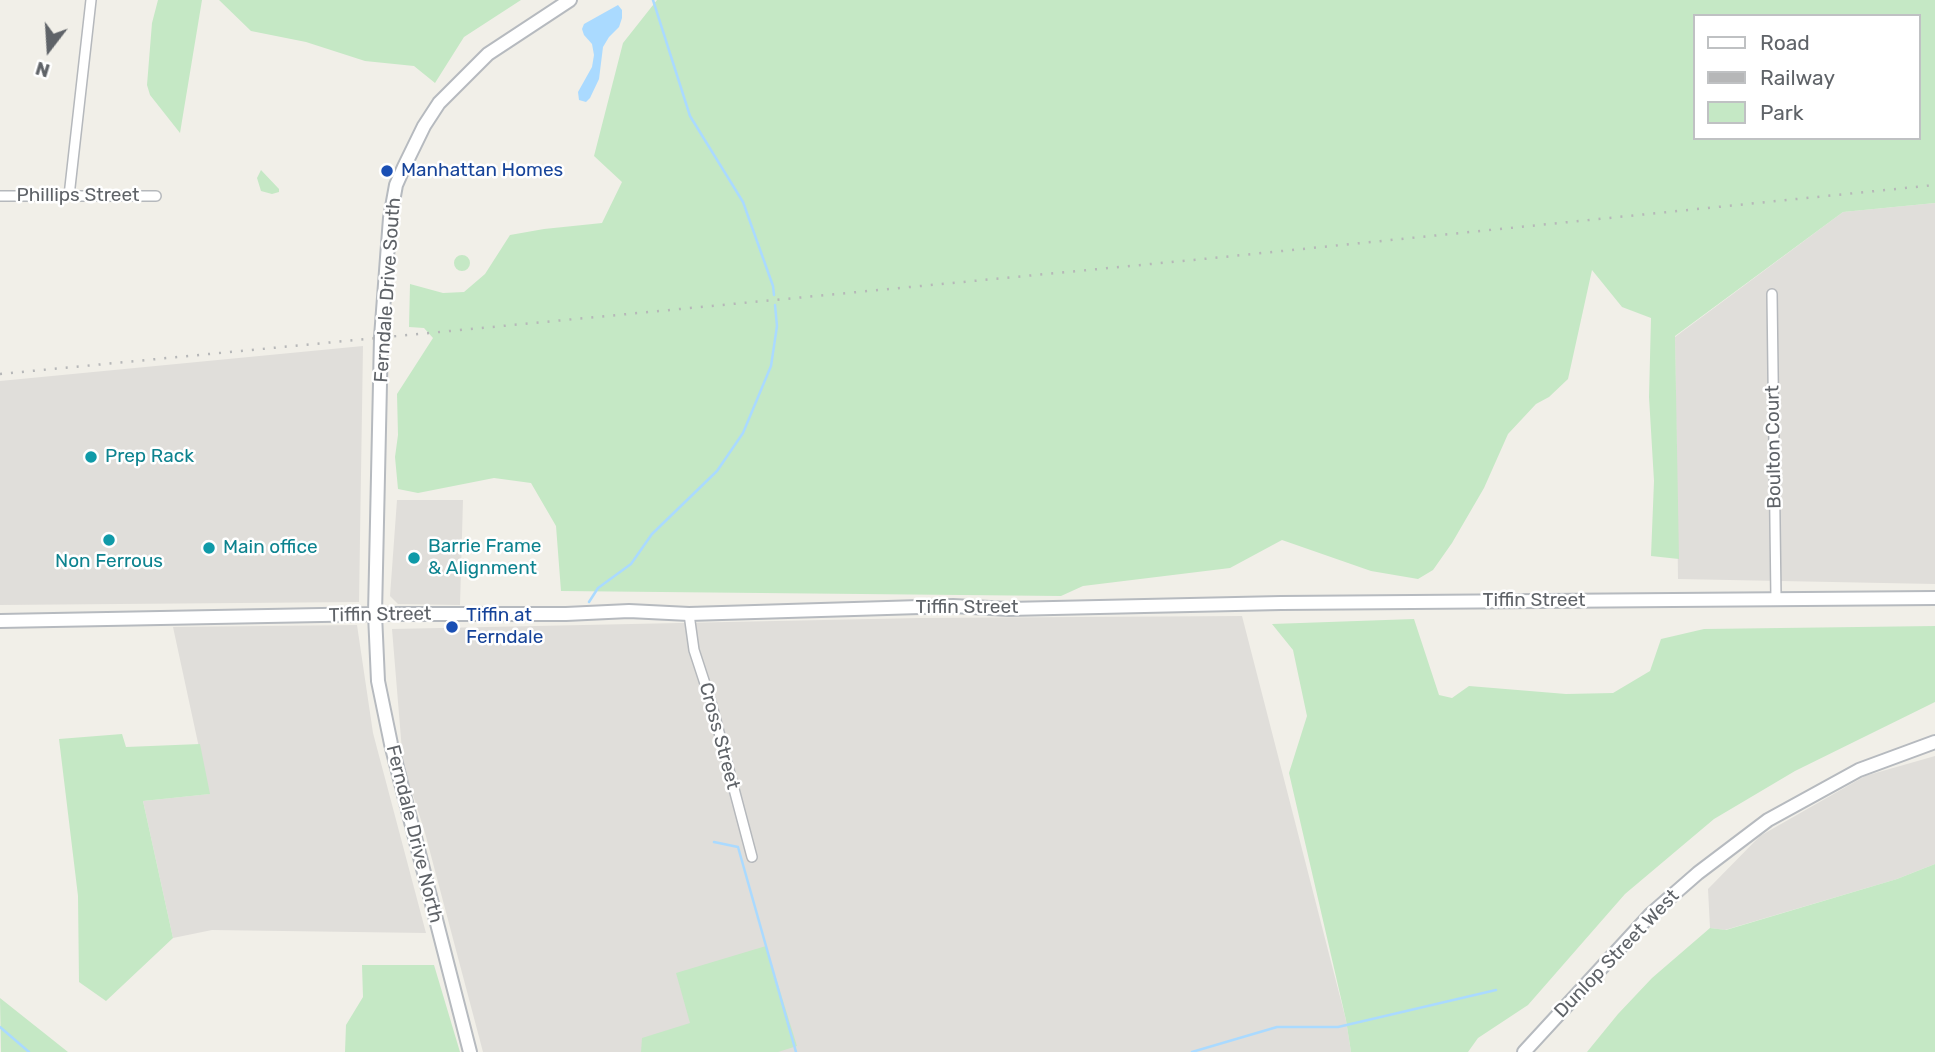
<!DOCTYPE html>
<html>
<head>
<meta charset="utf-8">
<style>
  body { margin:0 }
  #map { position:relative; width:1935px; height:1052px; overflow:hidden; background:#f1efe8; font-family:Rubik,sans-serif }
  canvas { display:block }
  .legend { position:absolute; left:1693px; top:14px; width:228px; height:126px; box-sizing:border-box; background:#fff; border:2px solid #bfc1c3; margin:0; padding:9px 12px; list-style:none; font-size:21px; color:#5f6368 }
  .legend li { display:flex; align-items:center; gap:14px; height:35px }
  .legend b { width:35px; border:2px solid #bfc1c3 }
  .north { position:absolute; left:14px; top:14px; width:70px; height:70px; -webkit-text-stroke:5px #fff; paint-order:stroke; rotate:197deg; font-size:19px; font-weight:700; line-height:28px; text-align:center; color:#5f6368 }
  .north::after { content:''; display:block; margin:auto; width:24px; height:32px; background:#5f6368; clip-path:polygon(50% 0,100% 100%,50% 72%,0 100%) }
</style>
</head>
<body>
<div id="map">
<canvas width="1935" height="1052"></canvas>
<ul class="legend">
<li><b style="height:9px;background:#fff"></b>Road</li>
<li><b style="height:9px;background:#b6b7b8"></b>Railway</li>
<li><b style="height:19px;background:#c5e8c5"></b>Park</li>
</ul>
<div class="north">N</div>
</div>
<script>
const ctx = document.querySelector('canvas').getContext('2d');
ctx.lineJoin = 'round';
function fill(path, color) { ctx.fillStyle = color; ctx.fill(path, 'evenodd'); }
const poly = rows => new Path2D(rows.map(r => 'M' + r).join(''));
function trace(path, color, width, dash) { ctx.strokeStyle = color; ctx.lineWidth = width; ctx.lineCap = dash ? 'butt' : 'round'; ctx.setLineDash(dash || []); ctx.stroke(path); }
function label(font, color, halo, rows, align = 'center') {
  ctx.font = font + ' Rubik,sans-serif'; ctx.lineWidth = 5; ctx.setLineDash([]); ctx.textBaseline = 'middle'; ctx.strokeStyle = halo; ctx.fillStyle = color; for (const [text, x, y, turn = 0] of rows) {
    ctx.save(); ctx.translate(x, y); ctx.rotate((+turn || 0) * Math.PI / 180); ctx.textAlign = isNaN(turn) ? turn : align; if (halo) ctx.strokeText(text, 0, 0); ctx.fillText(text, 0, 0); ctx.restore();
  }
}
const industrial = poly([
  [1935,203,1935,584,1678,579,1675,337,1843,212],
  [363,346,359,602,0,605,0,381],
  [397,500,463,500,460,605,398,604,390,596],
  [1242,616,1346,1020,1351,1052,483,1052,425,833,403,763,392,629,919,618],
  [357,625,373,733,426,933,212,930,173,938,143,801,209,794,173,627],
  [1935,756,1935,864,1897,879,1725,930,1710,928,1708,889,1760,836,1865,776]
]);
const green = poly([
  [158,0,202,0,180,133,150,95,147,85,152,23],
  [219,0,521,0,464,37,435,83,414,66,365,61,306,42,251,31],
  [657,0,1935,0,1935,203,1843,212,1675,336,1679,559,1651,556,1654,481,1649,397,1651,318,1622,307,1592,270,1568,379,1549,397,1536,404,1508,434,1484,488,1452,543,1433,570,1418,579,1371,571,1282,540,1230,568,1083,586,1061,596,561,591,556,526,531,483,494,478,418,493,398,489,395,457,398,435,397,394,433,338,424,328,409,327,410,284,443,293,464,292,485,274,510,235,544,229,602,223,622,182,594,156,623,43],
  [1695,16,1919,16,1919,138,1695,138],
  [261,170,279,189,279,192,272,194,261,191,257,178],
  '454 263a8 8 0 1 1 16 0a8 8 0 1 1-16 0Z',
  [1414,619,1439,695,1452,698,1469,686,1566,694,1613,693,1650,671,1661,639,1704,629,1935,626,1935,702,1795,771,1714,819,1625,894,1528,1005,1478,1038,1468,1052,1351,1052,1346,1020,1289,773,1307,716,1293,650,1272,624],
  [122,734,126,747,200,744,210,794,143,801,173,938,106,1001,79,982,78,896,59,739],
  [1935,864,1935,1052,1587,1052,1618,1014,1652,978,1710,928,1726,930,1897,879],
  [766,946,797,1046,778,1052,641,1052,642,1038,690,1023,676,973],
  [362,965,434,965,460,1052,345,1052,346,1025,363,997],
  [0,998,68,1052,1,1052]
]);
const water = poly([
  [618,5,622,10,622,18,619,27,609,37,603,47,599,79,590,98,586,102,579,100,578,92,592,67,594,55,592,44,584,35,582,29,584,24]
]);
const stream = poly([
  [653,0,690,116,743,202,773,286,774,295],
  [589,602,598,588,631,564,652,534,717,471,743,433,771,366,777,326,775,305],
  [714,842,738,847,796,1052],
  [0,1027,29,1052],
  [1192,1052,1277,1027,1338,1027,1496,990]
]);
const street = poly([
  [0,196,156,196],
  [69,196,91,0],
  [1772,294,1776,599],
  [689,614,694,650,711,702,752,857]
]);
const secondary = poly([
  [0,621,375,614,566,614,629,611,689,614,953,606,1008,609,1281,603,1935,598],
  [470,1052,391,744,378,681,375,614,381,337,390,218,396,185,404,167,424,126,439,103,488,54,570,0],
  [1524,1052,1651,914,1698,873,1768,820,1859,770,1935,742]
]);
const rail = poly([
  [0,374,1203,259,1935,185]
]);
const markers = [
  [387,171,7,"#1a4fb4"],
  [91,457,7,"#0f9aa8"],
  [109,540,7,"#0f9aa8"],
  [209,548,7,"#0f9aa8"],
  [414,558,7,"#0f9aa8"],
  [452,627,7,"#1a4fb4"]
];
const transitNames = [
  ["Manhattan Homes",401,171],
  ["Tiffin at",466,616],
  ["Ferndale",466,638]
];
const streetNames = [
  ["Phillips Street",78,196],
  ["Ferndale Drive South",388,290,-86],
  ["Boulton Court",1774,447,-91],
  ["Tiffin Street",1534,601],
  ["Tiffin Street",967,608],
  ["Tiffin Street",380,615,-1],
  ["Cross Street",719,736,75],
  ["Ferndale Drive North",414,834,76],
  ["Dunlop Street West",1617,954,-46]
];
const cultureNames = [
  ["Prep Rack",105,457],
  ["Barrie Frame",428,547],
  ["& Alignment",428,569],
  ["Main office",223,548],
  ["Non Ferrous",109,562,"center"]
];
fill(industrial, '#e0deda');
fill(green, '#c5e8c5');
fill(water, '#aadaff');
trace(stream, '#aadaff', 2.5);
trace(street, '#b5b8bc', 12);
trace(secondary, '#b6babf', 16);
trace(street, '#fff', 9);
trace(secondary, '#fff', 12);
trace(rail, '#b6b7b8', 2.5, [2, 9]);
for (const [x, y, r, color] of markers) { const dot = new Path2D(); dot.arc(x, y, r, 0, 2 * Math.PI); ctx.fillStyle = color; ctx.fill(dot); trace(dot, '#fff', 2.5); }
label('19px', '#164399', '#fff', transitNames, 'left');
label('19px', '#5f6368', '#fff', streetNames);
label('19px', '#0d838f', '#fff', cultureNames, 'left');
</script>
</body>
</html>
